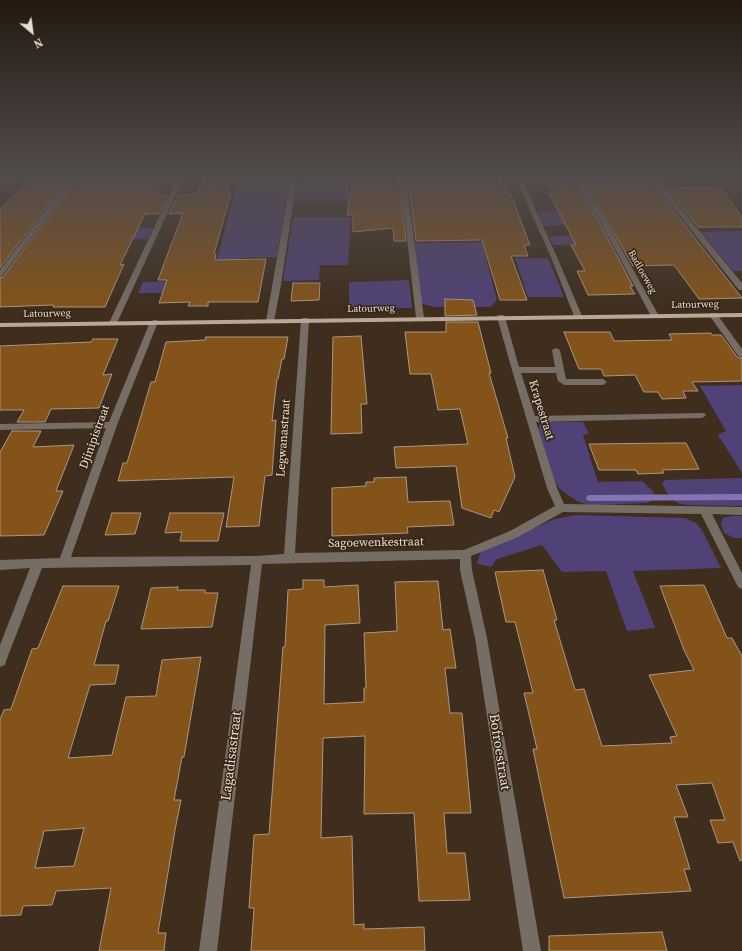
<!DOCTYPE html>
<html>
<head>
<meta charset="utf-8">
<style>
  body { margin:0 }
  #map { position:relative; width:742px; height:951px; overflow:hidden; background:#3f2e1d; font-family:"Source Serif 4",serif }
  canvas { display:block }
  .north { position:absolute; left:12px; top:12px; width:40px; height:40px; -webkit-text-stroke:3px #342413; paint-order:stroke; rotate:151deg; font-size:11px; font-weight:700; line-height:16px; text-align:center; color:#eadfd4 }
  .north::after { content:''; display:block; margin:auto; width:14px; height:18px; background:#eadfd4; clip-path:polygon(50% 0,100% 100%,50% 72%,0 100%) }
</style>
</head>
<body>
<div id="map">
<canvas width="742" height="951"></canvas>
<div class="north">N</div>
</div>
<script>
const ctx = document.querySelector('canvas').getContext('2d');
ctx.lineJoin = 'round';
function fill(path, color) { ctx.fillStyle = color; ctx.fill(path, 'evenodd'); }
const poly = rows => new Path2D(rows.map(r => 'M' + r).join(''));
function trace(path, color, width, dash) { ctx.strokeStyle = color; ctx.lineWidth = width; ctx.lineCap = dash ? 'butt' : 'round'; ctx.setLineDash(dash || []); ctx.stroke(path); }
function label(font, color, halo, rows, align = 'center') {
  ctx.font = font + ' "Source Serif 4",serif'; ctx.lineWidth = 3; ctx.setLineDash([]); ctx.textBaseline = 'middle'; ctx.strokeStyle = halo; ctx.fillStyle = color; for (const [text, x, y, turn = 0] of rows) {
    ctx.save(); ctx.translate(x, y); ctx.rotate((+turn || 0) * Math.PI / 180); ctx.textAlign = isNaN(turn) ? turn : align; if (halo) ctx.strokeText(text, 0, 0); ctx.fillText(text, 0, 0); ctx.restore();
  }
}
const green = poly([
  [239,177,289,177,277,257,241,258,235,286,206,293,138,293,143,282,211,281],
  [298,177,350,177,349,201,294,202],
  [523,177,573,177,576,182,525,183],
  [538,211,593,211,601,224,543,226],
  [293,217,351,217,348,265,320,265,319,280,283,281],
  [153,228,148,239,89,240,96,229],
  [742,231,742,271,733,271,701,232],
  [607,235,612,244,553,245,549,236],
  [482,242,497,300,491,307,435,307,423,304,421,301,413,243],
  [515,258,548,258,564,297,528,297],
  [409,280,412,308,349,309,349,282],
  [742,385,742,473,718,435,726,431,700,386],
  [545,422,583,422,589,434,583,435,598,482,642,481,652,490,654,494,651,501,647,503,590,505,579,502,568,495,559,488,554,480,538,429,540,424],
  [742,478,742,506,688,505,680,504,675,501,667,493,662,483,665,480],
  [576,515,685,518,696,523,702,530,721,568,633,571,655,628,627,631,606,571,562,572,542,545,497,559,491,567,477,564,480,553,485,549,555,519],
  [731,516,742,516,742,538,735,538,724,533,721,523,723,518]
]);
const stream = poly([
  [8,177,13,177,0,184,0,181,8,177],
  [742,494,742,500,590,501,587,500,586,498,587,496,590,495,742,494]
]);
const building = poly([
  [35,177,69,177,0,268,0,209,35,177],
  [78,177,116,177,115,179,163,179,156,195,168,195,159,214,145,214,120,265,124,264,105,307,53,307,54,306,52,305,0,307,0,278,3,277,78,177],
  [204,177,225,177,222,184,230,184,228,193,231,193,214,254,216,254,215,260,266,259,258,302,208,302,208,306,188,306,190,302,159,303,167,280,158,280,183,213,169,214,178,195,197,194,204,177],
  [377,177,399,177,406,241,394,241,393,228,353,232,353,215,347,215,352,179,377,180,377,177],
  [408,177,499,177,502,184,505,184,513,200,530,245,524,245,528,256,511,256,527,300,500,300,482,240,416,241,408,177],
  [591,177,642,177,645,180,647,180,652,187,655,187,742,298,699,299,674,265,633,266,583,180,593,180,591,177],
  [548,183,575,183,600,224,633,286,630,286,635,294,588,295,577,271,585,271,571,245,576,245,549,193,554,193,548,183],
  [665,187,721,188,742,217,742,227,698,227,665,187],
  [293,283,320,283,319,300,291,301,293,283],
  [445,299,473,300,477,315,445,316,445,299],
  [446,322,478,322,491,373,489,373,508,438,506,438,515,477,499,512,494,510,491,518,462,508,456,466,396,468,394,447,468,444,460,409,438,410,431,374,410,374,405,332,446,332,446,322],
  [564,332,610,332,614,341,672,340,669,334,711,333,712,335,721,335,738,358,742,358,742,381,692,382,698,391,683,391,686,398,662,399,658,392,644,392,635,375,604,376,601,369,579,369,564,332],
  [361,336,367,404,361,404,362,433,331,434,333,337,361,336],
  [206,337,288,337,284,359,282,359,278,379,277,379,272,421,276,420,272,475,265,476,259,526,226,527,234,477,118,481,123,463,127,463,151,382,155,382,166,342,205,340,206,337],
  [93,339,118,339,103,375,112,374,99,408,51,409,45,422,17,422,24,410,0,410,0,346,91,342,93,339],
  [12,431,41,431,33,447,74,445,56,491,63,491,44,535,0,536,0,452,12,431],
  [677,443,686,443,699,469,662,470,664,473,638,474,636,470,599,470,589,444,677,443],
  [406,477,408,502,450,501,454,525,407,527,408,533,332,536,332,488,366,486,366,482,374,482,374,478,406,477],
  [112,513,141,513,135,534,105,535,112,513],
  [170,513,224,513,218,541,180,541,182,532,165,533,170,513],
  [543,570,557,620,554,620,575,690,584,689,602,746,672,743,670,737,677,736,649,675,694,670,684,650,660,586,704,585,727,638,732,638,742,656,742,860,740,861,733,842,718,843,710,820,725,820,712,783,676,785,688,817,674,817,690,869,684,869,691,891,564,898,533,749,537,749,524,693,533,693,515,622,506,622,495,572,543,570],
  [303,580,324,580,324,587,358,585,360,623,325,625,324,704,364,702,364,688,366,688,364,633,397,631,395,582,438,581,443,630,450,629,456,668,445,668,450,713,462,713,471,813,444,813,447,853,465,853,470,900,419,901,414,813,364,814,365,736,323,738,321,838,352,836,354,925,364,924,364,929,424,927,425,951,251,951,254,908,249,908,254,835,269,834,283,647,285,647,288,590,303,589,303,580],
  [63,586,119,586,108,621,106,621,94,665,119,665,115,684,90,685,68,758,112,755,126,697,156,696,162,660,201,657,184,757,182,757,174,800,181,800,175,830,158,933,166,933,164,951,99,951,111,888,56,891,52,905,23,906,21,915,0,916,0,719,4,710,11,709,32,649,38,648,63,586],
  [84,828,74,866,35,868,44,831,84,828],
  [178,587,177,590,205,590,205,593,218,593,212,627,141,629,151,588,178,587],
  [662,932,667,951,549,951,549,936,662,932]
]);
const minor = poly([
  [71,177,77,177,2,276,0,277,0,270,71,177],
  [178,177,184,177,117,323,116,325,110,325,109,323,178,177],
  [291,177,297,177,281,285,274,321,270,323,266,321,291,177],
  [400,177,406,177,424,318,420,320,416,318,400,177],
  [515,177,521,177,557,257,582,316,581,318,578,318,574,316,551,257,515,177],
  [573,177,579,177,607,223,659,316,658,318,655,318,651,316,601,223,573,177],
  [649,177,655,177,742,283,742,290,739,290,649,177],
  [710,313,716,313,742,349,742,357,739,357,709,315,710,313],
  [498,315,504,315,505,317,519,367,555,367,552,350,556,348,560,350,566,379,603,379,607,382,603,385,564,385,558,381,556,373,521,373,535,416,704,413,706,415,704,417,701,418,536,422,557,488,564,504,742,507,742,515,712,514,742,573,742,589,738,587,701,514,563,512,518,537,471,556,472,570,487,638,541,951,523,951,475,638,460,570,460,559,262,564,217,951,199,951,251,565,42,568,6,661,5,665,0,667,0,645,30,568,0,570,0,560,60,558,106,428,0,430,0,424,109,422,150,322,154,320,157,320,158,322,117,425,71,557,257,556,284,554,301,320,302,318,308,318,309,320,295,553,464,550,510,531,555,506,547,488,512,370,497,317,498,315]
]);
const major = poly([
  [742,313,742,317,0,327,0,323,742,313]
]);
const farStreetnames = [
  ["Badloeweg",642,272,61],
  ["Latourweg",695,305,-1],
  ["Latourweg",371,309,-1],
  ["Latourweg",47,314,-1]
];
const streetNames = [
  ["Krapestraat",541,410,73],
  ["Djinipistraat",95,437,-70],
  ["Legwanastraat",284,438,-86],
  ["Sagoewenkestraat",376,543,-1]
];
const nearStreetnames = [
  ["Bofroestraat",499,752,81],
  ["Lagadisastraat",232,756,-83]
];
fill(green, '#504277');
fill(stream, '#8574b4');
fill(building, '#845319');
trace(building, '#ac9783', 1);
fill(minor, '#766d65');
fill(major, '#baa897');
const sky = ctx.createLinearGradient(0, 0, 0, 310);
sky.addColorStop(0, '#231910');
sky.addColorStop(0.57, '#524c4c');
sky.addColorStop(1, '#524c4c00');
ctx.fillStyle = sky;
ctx.fillRect(0, 0, 742, 310);
label('10px', '#eadfd4', '#342413', farStreetnames);
label('12px', '#eadfd4', '#342413', streetNames);
label('14px', '#eadfd4', '#342413', nearStreetnames);
</script>
</body>
</html>
